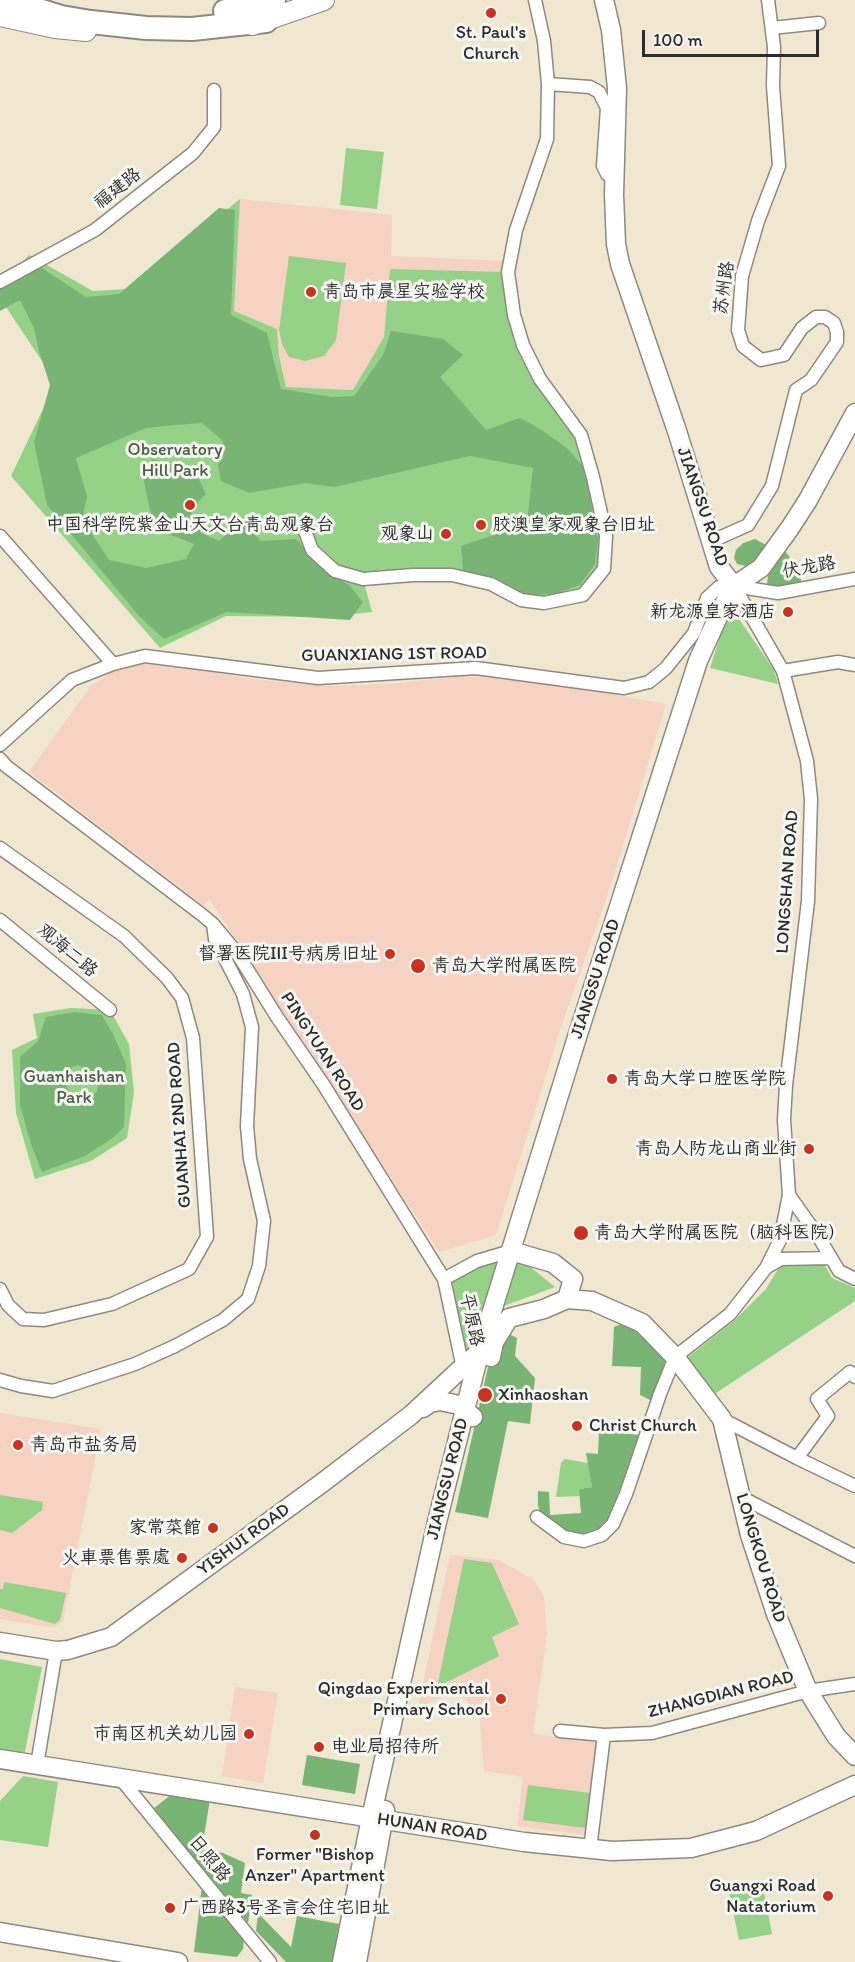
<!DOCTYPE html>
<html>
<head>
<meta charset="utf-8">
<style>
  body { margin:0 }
  #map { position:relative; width:855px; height:1962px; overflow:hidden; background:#f0e7d1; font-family:Itim,sans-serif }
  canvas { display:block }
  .scale { position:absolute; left:642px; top:30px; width:177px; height:27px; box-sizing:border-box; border:3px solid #2b2b2b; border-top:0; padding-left:8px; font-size:18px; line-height:21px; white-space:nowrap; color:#2b2b2b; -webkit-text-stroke:4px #f6f6f2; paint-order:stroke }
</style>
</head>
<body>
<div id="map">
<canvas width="855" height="1962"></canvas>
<div class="scale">100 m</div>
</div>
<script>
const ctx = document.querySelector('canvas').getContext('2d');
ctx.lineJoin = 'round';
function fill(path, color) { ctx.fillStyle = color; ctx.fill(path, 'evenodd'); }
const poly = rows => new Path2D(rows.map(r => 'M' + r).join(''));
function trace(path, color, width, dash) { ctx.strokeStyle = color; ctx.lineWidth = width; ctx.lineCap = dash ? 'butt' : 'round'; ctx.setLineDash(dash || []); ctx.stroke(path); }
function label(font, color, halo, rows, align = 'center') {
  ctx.font = font + ' Itim,"LXGW WenKai TC",sans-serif'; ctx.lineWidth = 6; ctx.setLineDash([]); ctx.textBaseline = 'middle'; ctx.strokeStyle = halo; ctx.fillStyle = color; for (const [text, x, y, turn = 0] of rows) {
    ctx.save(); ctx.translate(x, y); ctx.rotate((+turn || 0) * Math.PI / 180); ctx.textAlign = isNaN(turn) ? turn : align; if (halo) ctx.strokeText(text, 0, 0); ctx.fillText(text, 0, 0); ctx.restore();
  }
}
const built = poly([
  [240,199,392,215,391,256,510,261,508,272,390,269,384,337,354,390,286,387,279,356,277,329,234,311],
  [156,661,243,678,325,686,389,684,491,673,666,704,611,885,561,1027,496,1235,439,1252,210,900,203,905,29,772,90,687,118,668,136,663],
  [0,1413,101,1429,63,1621,53,1628,0,1619],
  [450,1555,499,1560,534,1580,544,1597,547,1633,533,1734,603,1743,593,1836,517,1826,523,1777,484,1771,479,1712,457,1692,418,1707],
  [235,1687,278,1693,263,1783,222,1776]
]);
const green = poly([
  [346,148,384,152,377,209,340,205],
  [240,199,234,311,277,329,279,356,286,387,353,390,384,337,390,269,508,272,523,345,581,435,593,477,604,569,583,595,544,603,452,575,363,579,372,612,327,617,226,616,160,648,11,476,56,382,0,298,0,285,29,255,93,291,128,289],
  [289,256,346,263,336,340,324,356,305,361,289,357,282,344,279,330],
  [732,616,739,619,774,670,778,684,710,668,725,621],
  [71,1008,110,1010,129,1044,134,1092,127,1138,91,1161,35,1179,16,1113,12,1050,37,1038,33,1014],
  [505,1257,479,1345,465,1352,449,1282,478,1266],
  [518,1257,555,1287,504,1306],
  [823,1262,832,1278,855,1288,855,1301,713,1395,687,1358,734,1321,766,1289,781,1264],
  [565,1459,588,1463,592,1487,579,1489,580,1496,556,1497,561,1463],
  [0,1495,43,1502,42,1510,12,1533,0,1530],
  [464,1559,492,1563,519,1624,492,1637,499,1656,437,1687],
  [4,1582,66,1593,60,1620,55,1624,0,1608,0,1589,3,1589],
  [0,1659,42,1667,24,1756,0,1751],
  [23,1776,58,1782,48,1847,0,1840,0,1801],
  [528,1785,590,1793,585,1828,523,1820],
  [762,1882,772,1934,739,1940,728,1888]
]);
const forest = poly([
  [219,208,235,210,231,315,267,333,281,389,332,397,354,396,383,355,391,331,443,339,463,355,440,377,486,430,520,418,542,430,569,450,584,468,598,539,595,564,580,585,555,594,525,595,500,581,463,570,461,546,512,529,528,514,533,468,470,456,334,487,305,483,249,493,221,481,218,465,223,441,202,423,175,425,146,428,76,458,87,497,82,519,109,560,146,568,186,559,194,544,161,531,150,511,144,481,152,459,195,471,206,494,190,510,201,533,219,541,241,521,261,541,296,539,324,570,349,585,363,602,350,620,227,612,164,639,139,616,47,505,34,442,50,385,38,348,34,328,20,300,0,311,0,289,14,278,39,266,86,297,119,294],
  [755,539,766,545,754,561,746,566,737,564,734,558,736,550,743,543],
  [785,551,798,568,802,584,770,588,767,584,768,576],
  [74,1012,102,1015,114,1036,126,1064,124,1127,114,1137,85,1156,42,1172,31,1144,20,1105,20,1057,38,1041,46,1017],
  [78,1065,94,1075,98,1083,97,1092,81,1105,71,1102,66,1082,72,1067],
  [625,1322,666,1359,652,1401,640,1395,641,1367,612,1366,614,1327],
  [507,1333,517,1338,515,1356,535,1378,530,1424,508,1421,488,1518,455,1512,491,1354],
  [599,1431,640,1435,610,1516,601,1527,584,1535,565,1532,541,1516,538,1505,538,1491,549,1492,550,1515,581,1513,579,1489,592,1487,586,1453,598,1454],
  [307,1755,360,1764,355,1794,302,1785],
  [172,1794,210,1799,202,1849,223,1853,245,1863,241,1893,252,1895,248,1923,153,1809],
  [202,1886,244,1939,243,1949,237,1957,194,1952],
  [258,1913,291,1947,297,1916,339,1924,333,1962,286,1962,256,1931]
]);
const street = poly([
  [772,28,819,23],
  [548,84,590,87,599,92,607,108,603,166,607,174,615,181],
  [0,282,95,230,193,153,214,127,214,90],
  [305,531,312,550,335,571,363,579,413,575,452,575,491,584,521,600,544,603,583,595,604,569,606,536,593,477,581,435,540,379,523,345,514,315,508,272,516,230,547,139,548,84,544,41,535,0],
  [0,536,113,664],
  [712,541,748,525,772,486,796,390,811,380,837,342,837,332,834,323,825,317,816,317,802,328,784,355,761,360,743,346,738,330,742,276,758,221,779,166,773,86,774,47,768,0],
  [783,671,838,662,855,665],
  [0,745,72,680,113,664,145,656,318,678,476,668,624,688,649,682,666,668,694,633,707,598,719,587,734,586,778,593,855,579],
  [0,759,6,766,201,914,213,924,237,953,277,1017,323,1084,444,1279,463,1368],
  [0,848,124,936,167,978,182,998,193,1038,207,1237,189,1269,112,1304,44,1320,23,1319,8,1305,0,1289],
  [0,920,110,1010],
  [789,1195,818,1236,839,1271,855,1279],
  [767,1267,781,1259,831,1258],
  [444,1279,477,1261,511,1251],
  [0,1380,21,1386,53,1391,135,1364,175,1346,223,1320,248,1299,259,1266,264,1221,250,1159,247,1126,252,1027,243,994,215,939,213,924],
  [722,1419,797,1458,828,1416,817,1399,850,1372,855,1377],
  [797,1458,855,1486],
  [741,1497,855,1556],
  [537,1517,564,1537,584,1541,602,1535,613,1524,626,1494,660,1394,675,1357,730,1314,766,1268,780,1240,789,1195,784,1120,786,1085,808,901,811,799,807,761,783,671,734,586],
  [560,1731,604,1735,652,1733,808,1691,855,1684],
  [37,1765,56,1651],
  [120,1778,270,1962],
  [590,1849,604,1735]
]);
const secondary = poly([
  [604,0,611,30,617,88,614,195,616,244,620,264,677,431,719,567,734,586],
  [511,1251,553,1263,573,1279,567,1299],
  [509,1318,544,1309,567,1299,592,1301,642,1323,675,1357,722,1419,750,1535,776,1614,808,1691,836,1736,855,1756],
  [491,1357,494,1342,509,1318],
  [423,1408,430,1403,440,1401,459,1405,473,1417],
  [0,1642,56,1651,68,1650,111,1637,322,1483,411,1415,480,1351],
  [0,1759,524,1842,612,1851,691,1848,756,1831,855,1785],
  [0,1932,178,1962],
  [342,1962,371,1818,437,1522,480,1350,578,1034,698,661,723,606,734,586,761,568,790,528,808,500,855,413],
  [357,1962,385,1810]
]);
const primary = poly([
  [0,16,55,28,86,31],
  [252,25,324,0]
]);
const highway = poly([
  [6,0,61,17,91,22,146,28,192,29,266,21],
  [225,11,251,7,274,0]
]);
const markers = [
  [491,13,6,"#c8321e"],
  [311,292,6,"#c8321e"],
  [190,505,6,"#c8321e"],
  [481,525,6,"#c8321e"],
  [446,534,6,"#c8321e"],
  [788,612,6,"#c8321e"],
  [390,954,6,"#c8321e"],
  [418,966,8,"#c8321e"],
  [612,1079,6,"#c8321e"],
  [809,1149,6,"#c8321e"],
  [581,1233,8,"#c8321e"],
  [485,1395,8,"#c8321e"],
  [577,1426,6,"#c8321e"],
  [18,1445,6,"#c8321e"],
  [213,1528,6,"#c8321e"],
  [182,1558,6,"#c8321e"],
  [501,1699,6,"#c8321e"],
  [249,1734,6,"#c8321e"],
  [319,1747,6,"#c8321e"],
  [315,1835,6,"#c8321e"],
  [828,1896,6,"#c8321e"],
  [170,1908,6,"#c8321e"]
];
const poiNames = [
  ["St. Paul's",491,33,"center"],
  ["Church",491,54,"center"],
  ["青岛市晨星实验学校",323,292],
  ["中国科学院紫金山天文台青岛观象台",190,525,"center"],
  ["胶澳皇家观象台旧址",493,525],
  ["观象山",434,534,"right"],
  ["新龙源皇家酒店",776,612,"right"],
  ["督署医院III号病房旧址",378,954,"right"],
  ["青岛大学附属医院",432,966],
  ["青岛大学口腔医学院",624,1079],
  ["青岛人防龙山商业街",797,1149,"right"],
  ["青岛大学附属医院（脑科医院）",594,1233],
  ["Xinhaoshan",498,1395],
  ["Christ Church",589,1426],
  ["青岛市盐务局",30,1445],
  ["家常菜館",201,1528,"right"],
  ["火車票售票處",170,1558,"right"],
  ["Qingdao Experimental",489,1689,"right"],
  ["Primary School",489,1710,"right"],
  ["市南区机关幼儿园",237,1734,"right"],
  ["电业局招待所",331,1747],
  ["Former \"Bishop",315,1855,"center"],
  ["Anzer\" Apartment",315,1876,"center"],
  ["Guangxi Road",816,1886,"right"],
  ["Natatorium",816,1907,"right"],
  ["广西路3号圣言会住宅旧址",182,1908]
];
const streetNames = [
  ["福建路",118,189,-38],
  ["苏州路",725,288,-82],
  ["JIANGSU ROAD",702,507,71],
  ["伏龙路",809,568,-10],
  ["GUANXIANG 1ST ROAD",394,655,-1],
  ["LONGSHAN ROAD",788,882,-86],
  ["观海二路",67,951,40],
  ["JIANGSU ROAD",596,979,-72],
  ["PINGYUAN ROAD",322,1052,57],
  ["GUANHAI 2ND ROAD",180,1125,-94],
  ["平原路",471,1320,78],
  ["JIANGSU ROAD",448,1479,-76],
  ["YISHUI ROAD",244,1540,-36],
  ["LONGKOU ROAD",760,1558,73],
  ["ZHANGDIAN ROAD",721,1695,-14],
  ["HUNAN ROAD",432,1828,9],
  ["日照路",209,1859,51]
];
const parkNames = [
  ["Observatory",175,450],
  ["Hill Park",175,471],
  ["Guanhaishan",74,1077],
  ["Park",74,1098]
];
fill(built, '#f5d2c2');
fill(green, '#95d288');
fill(forest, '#78b474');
trace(street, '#8e897e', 15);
trace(secondary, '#8e897e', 21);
trace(primary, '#8e897e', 22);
trace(highway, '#8e897e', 26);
trace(street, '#fff', 12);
trace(secondary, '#fff', 18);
trace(primary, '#fff', 20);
trace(highway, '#fff', 22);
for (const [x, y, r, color] of markers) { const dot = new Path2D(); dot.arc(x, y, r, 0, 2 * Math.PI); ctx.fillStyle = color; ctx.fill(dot); trace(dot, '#f6f6f2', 2); }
label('18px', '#2b2b2b', '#f6f6f2', poiNames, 'left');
label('18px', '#2b2b2b', '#f6f6f2', streetNames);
label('18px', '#4b5d47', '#f6f6f2', parkNames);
</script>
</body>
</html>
